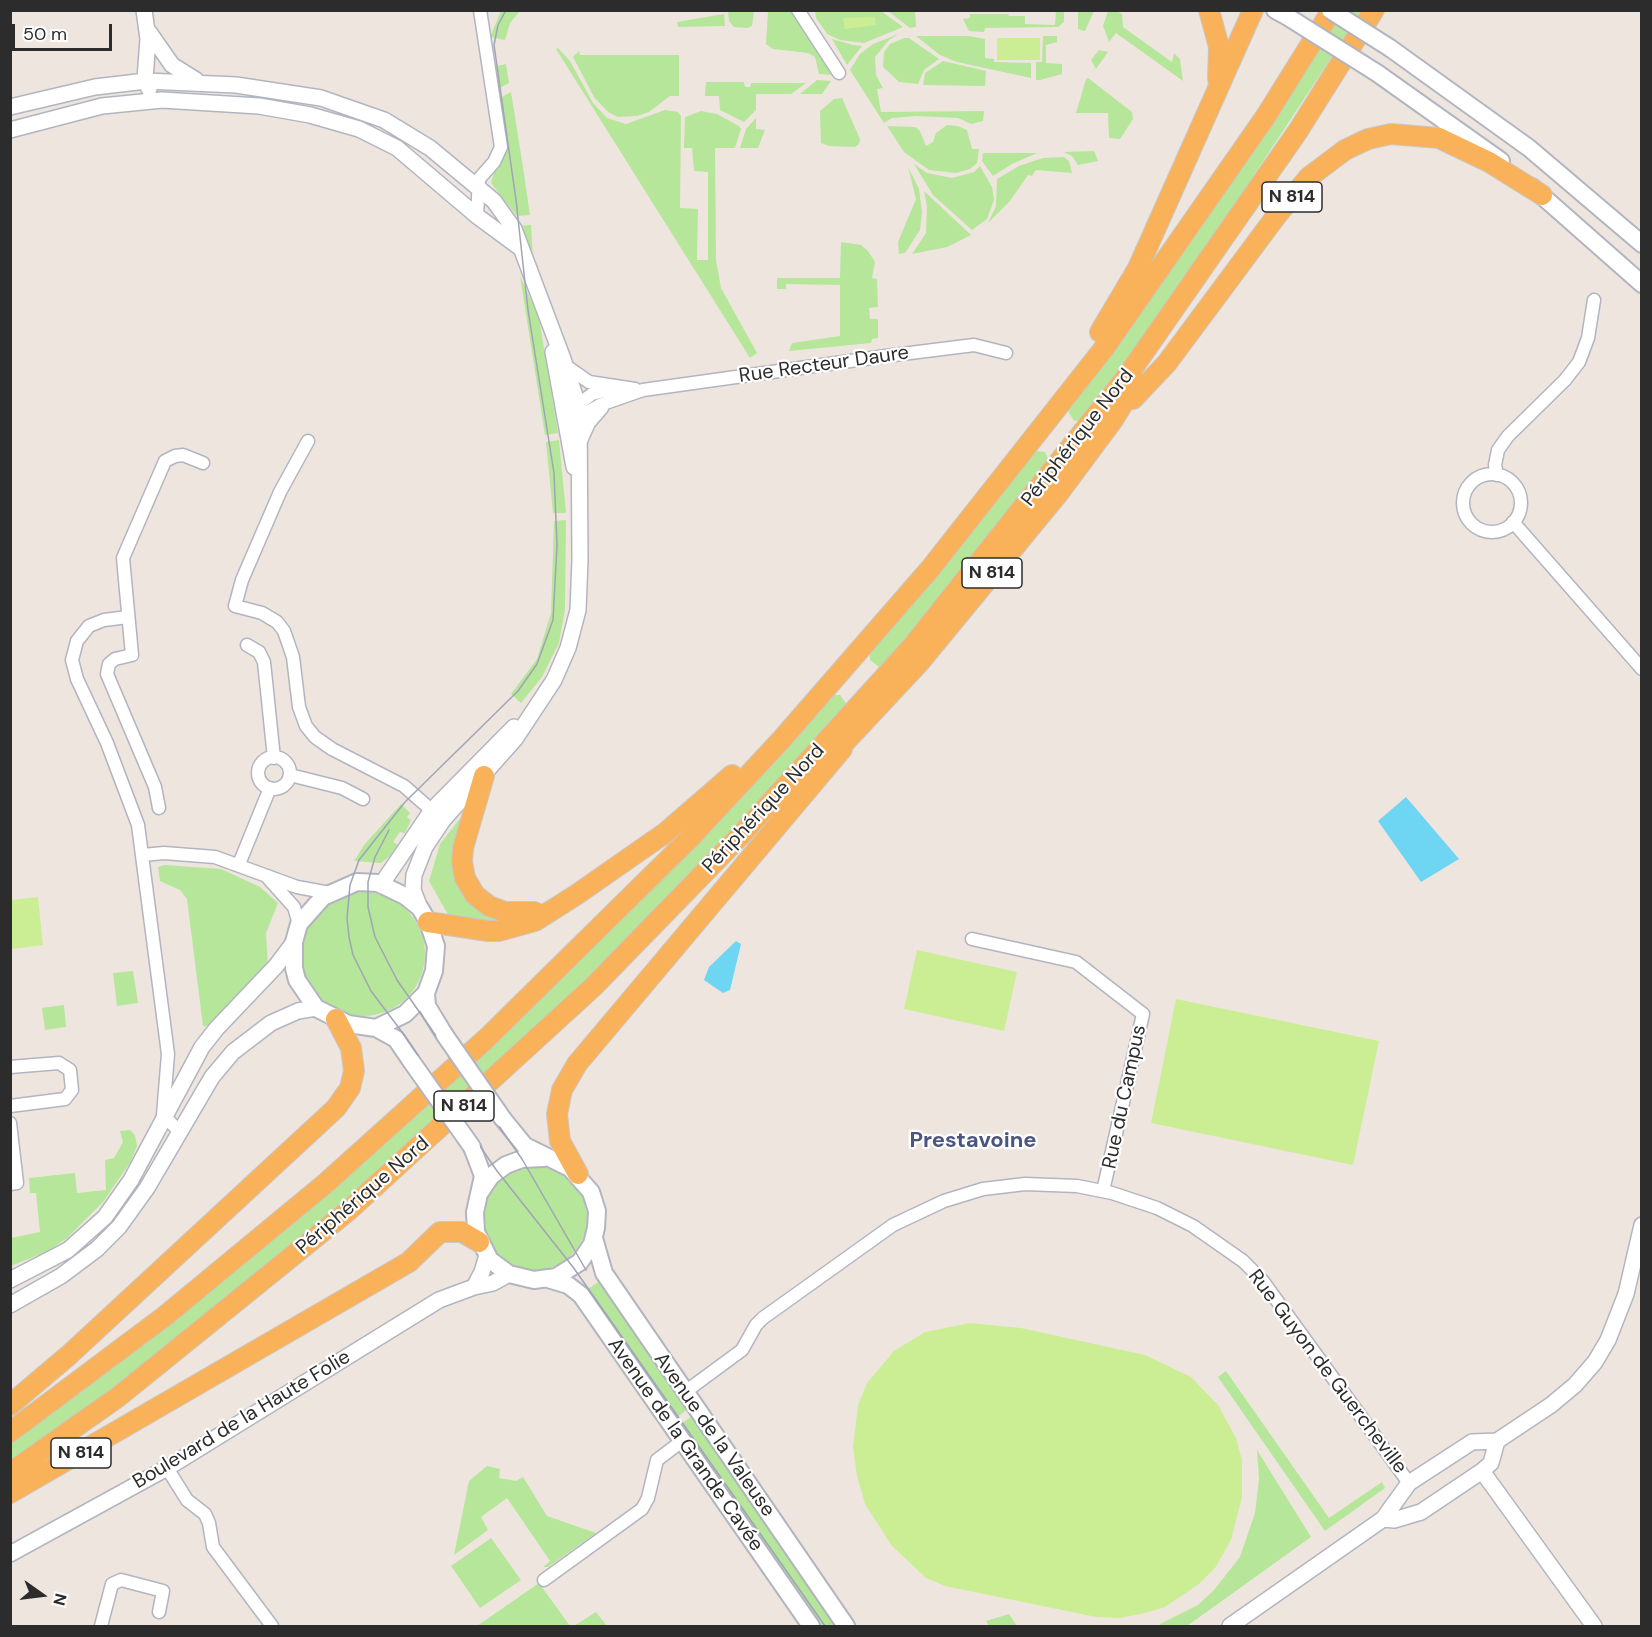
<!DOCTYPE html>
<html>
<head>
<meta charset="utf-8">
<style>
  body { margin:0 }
  #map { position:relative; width:1652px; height:1637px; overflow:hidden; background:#eee6de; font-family:"DM Sans",sans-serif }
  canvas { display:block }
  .frame { position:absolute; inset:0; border:12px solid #2c2c2c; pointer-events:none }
  .north { position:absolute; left:12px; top:1565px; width:60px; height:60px; -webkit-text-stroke:4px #fff; paint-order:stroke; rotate:104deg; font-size:16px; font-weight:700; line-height:24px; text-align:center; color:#2c2c2c }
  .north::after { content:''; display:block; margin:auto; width:21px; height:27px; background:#2c2c2c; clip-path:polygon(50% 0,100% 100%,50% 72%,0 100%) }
  .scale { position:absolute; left:12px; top:24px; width:100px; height:27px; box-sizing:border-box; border:3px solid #2c2c2c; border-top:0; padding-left:8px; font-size:18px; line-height:21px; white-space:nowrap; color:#2c2c2c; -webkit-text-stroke:4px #fff; paint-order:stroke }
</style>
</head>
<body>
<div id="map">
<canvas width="1652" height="1637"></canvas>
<div class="frame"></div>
<div class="north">N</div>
<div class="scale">50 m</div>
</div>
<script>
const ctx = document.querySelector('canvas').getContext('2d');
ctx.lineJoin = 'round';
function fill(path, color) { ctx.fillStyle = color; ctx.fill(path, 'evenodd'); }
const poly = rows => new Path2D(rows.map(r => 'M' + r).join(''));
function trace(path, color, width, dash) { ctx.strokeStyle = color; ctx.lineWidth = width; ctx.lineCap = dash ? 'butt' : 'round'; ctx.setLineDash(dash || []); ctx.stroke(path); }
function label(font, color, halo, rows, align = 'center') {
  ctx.font = font + ' "DM Sans",sans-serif'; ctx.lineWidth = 4.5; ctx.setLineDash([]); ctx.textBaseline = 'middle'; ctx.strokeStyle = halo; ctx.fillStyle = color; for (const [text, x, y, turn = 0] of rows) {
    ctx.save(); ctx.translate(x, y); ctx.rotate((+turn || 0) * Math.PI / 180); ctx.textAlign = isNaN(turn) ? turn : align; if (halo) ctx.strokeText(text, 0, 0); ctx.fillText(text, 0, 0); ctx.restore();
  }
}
const green = poly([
  [501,11,520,11,510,23,505,40,490,37],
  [728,11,754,11,752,26,747,28,734,27,729,21],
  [768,11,791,11,829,69,831,75,819,74,815,57,808,53,773,49,766,44],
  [815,11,881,11,903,27,864,43,840,40,827,34,816,18],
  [888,11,915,11,916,27,910,28],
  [1064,11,1064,22,1058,27,985,28,984,32,969,31,963,19,970,18,970,14,1008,14,1009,16,1025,16,1025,24,1055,25,1056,11],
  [1078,11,1094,11,1085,31,1078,29],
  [1108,11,1116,11,1122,14,1123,27,1172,62,1174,53,1180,59,1183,81,1116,33,1109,42,1103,26],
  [1342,11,1362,11,1194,266,1091,408,1082,420,1074,421,1068,411,1183,253],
  [724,14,725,26,678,27,677,22],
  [899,34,889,40,875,57,876,75,883,88,877,89,881,112,984,111,983,121,971,124,958,118,916,116,892,118,884,123,850,70,860,54,873,44],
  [916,36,969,36,985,39,985,58,994,59,994,62,1031,63,1031,78,957,62,940,55],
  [1043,36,1057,36,1057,42,1046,45,1046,63,1062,64,1062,74,1040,80,1036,80,1036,62,1042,62],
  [904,38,909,38,939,59,924,70,918,84,899,82,883,67,884,52,890,44],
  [832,39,853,45,862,46,847,65],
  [558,48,570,61,593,103,607,118,626,124,665,110,678,112,681,116,680,208,698,209,697,260,708,260,708,172,694,171,692,148,684,148,685,117,701,111,717,114,739,126,741,129,735,148,715,148,716,260,721,288,757,353,750,358,556,49],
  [1099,50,1108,52,1096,69,1091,60],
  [579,51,580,55,679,55,679,96,670,96,649,112,637,116,618,117,608,112,594,97,573,57],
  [943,61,986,71,985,86,923,85,925,73],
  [506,64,509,83,496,90,492,67],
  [1088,78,1132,112,1133,119,1120,139,1109,138,1108,113,1076,113,1086,79],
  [817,80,831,81,822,94,800,94],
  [706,82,744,82,745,87,750,87,751,83,806,83,791,94,756,94,756,110,744,122,720,110,719,96,705,96],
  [511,92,523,167,530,215,517,216,491,183,495,169,498,99],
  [842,98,860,139,859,144,855,147,829,146,821,143,820,111,834,99],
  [756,118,756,129,765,130,758,148,740,148,746,129],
  [947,125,958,126,967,130,972,149,979,149,977,163,970,169,956,173,929,170,904,152,887,126,915,127,920,131,926,146,933,142,936,133],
  [1094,151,1098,161,1078,165,1072,156,1064,152],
  [983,153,1037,153,1012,164,993,176,982,161],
  [1064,157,1069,161,1072,173,1036,170,1032,176,1028,175,1010,201,988,223,996,206,997,179,1019,166,1043,158],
  [914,164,927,173,952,178,974,172,980,166,992,187,994,200,987,219,972,230,933,195],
  [908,167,919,189,922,212,920,230,905,253,899,254,898,242,916,199],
  [924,191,971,235,947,247,912,254,926,233,927,206],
  [531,225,533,259,517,226],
  [841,242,861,245,868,251,875,262,872,278,877,279,878,307,869,308,870,319,878,319,878,338,872,339,871,343,789,351,792,343,840,336,840,285,786,284,786,289,777,289,777,278,840,278],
  [520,276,539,318,558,433,545,435],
  [559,440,566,513,553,513,546,442],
  [1036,451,1045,452,1049,461,991,537,884,666,879,667,870,660,870,652],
  [566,520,565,609,559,643,542,677,521,703,511,694,537,659,551,613,554,521],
  [833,695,840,695,848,706,777,785,622,945,519,1042,346,1202,221,1306,11,1464,11,1441,527,1012,712,830],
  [401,804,410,813,407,817,411,820,405,833,400,832,393,842,398,845,390,856,381,863,354,861,364,845],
  [468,808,457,846,503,925,451,920,429,881,440,844],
  [164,865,221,869,260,887,278,903,266,933,268,968,207,1026,203,1026,187,899,180,890,160,881,158,867],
  '301 954a62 62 0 1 1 124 0a62 62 0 1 1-124 0Z',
  [133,971,138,1003,117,1006,113,973],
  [64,1005,66,1027,45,1030,42,1008],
  [130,1130,135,1135,137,1146,131,1161,103,1202,67,1238,48,1251,11,1266,11,1238,40,1232,36,1193,30,1193,29,1178,75,1173,77,1193,106,1190,105,1160,114,1158,123,1142,120,1131],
  '483 1218a52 52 0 1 1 104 0a52 52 0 1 1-104 0Z',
  [603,1279,689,1408,675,1419,582,1293],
  [1226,1371,1329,1518,1382,1482,1385,1488,1325,1531,1218,1377],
  [694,1415,840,1626,817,1626,679,1425],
  [1257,1450,1311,1537,1187,1626,1161,1626,1160,1624,1198,1605,1214,1590,1240,1557,1255,1513,1259,1479],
  [487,1466,500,1469,499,1478,516,1481,523,1477,547,1516,596,1533,548,1567,543,1567,550,1561,507,1498,481,1517,488,1530,454,1555,469,1481],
  [491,1538,521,1580,480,1608,451,1566],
  [539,1583,570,1626,477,1626],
  [596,1612,607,1626,574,1626],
  [1009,1614,1017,1626,989,1626,986,1621]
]);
const pitch = poly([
  [875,17,876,25,845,29,843,18],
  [997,38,1040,38,1040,60,997,60],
  [38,897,43,945,11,949,11,900],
  [917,950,1017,972,1004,1031,904,1009],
  [1176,999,1379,1041,1353,1165,1151,1123],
  [970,1323,1021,1328,1145,1355,1191,1377,1218,1405,1236,1438,1242,1460,1242,1497,1231,1540,1215,1568,1199,1584,1165,1607,1145,1613,1120,1618,1096,1617,945,1586,926,1578,892,1546,865,1504,857,1476,853,1447,858,1405,867,1383,894,1351,925,1332]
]);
const water = poly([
  [1406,797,1459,859,1421,882,1378,821],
  [736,941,741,944,730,990,723,993,704,980,709,967]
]);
const minor = poly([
  [798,10,839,73],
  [477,216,479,179,494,162,501,147,480,10],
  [566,366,589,382,635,389],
  [572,409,592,394,612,389],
  [574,410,586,413,600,405,643,390,886,356,974,345,1006,353],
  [308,441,280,492,242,580,235,606,262,613,277,622,284,631,293,657,299,707,306,726,315,737,332,749,404,786,437,815],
  [581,441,589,423,602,408],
  '1463 503a29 29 0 1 1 58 0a29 29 0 1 1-58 0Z',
  [1497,475,1495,465,1498,450,1508,436,1565,380,1579,362,1588,338,1594,300],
  [1513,522,1642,669],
  [128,617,104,620,89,626,77,641,72,660,77,679,107,743,138,825,168,1054,163,1115,180,1132],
  [247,645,259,652,264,662,274,758],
  '258 773a16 16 0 1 1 32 0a16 16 0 1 1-32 0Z',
  [290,775,342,788,363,799],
  [159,808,155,787,107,674,109,664,115,659,132,655,123,558,165,461,175,456,183,455,203,463],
  [143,855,164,853,215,857,297,887,330,893],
  [239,864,270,788],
  [268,878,294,907,299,924],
  [972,939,1076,962,1143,1014,1103,1191],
  [10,1067,59,1063,70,1070,72,1090,65,1099,10,1106],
  [10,1123,17,1183,10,1184],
  [685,1392,742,1350,756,1325,763,1318,893,1225,944,1201,983,1189,1025,1184,1077,1186,1112,1193,1157,1208,1193,1226,1243,1261,1262,1280,1409,1483],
  [167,1468,187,1500,205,1514,209,1523,213,1547,272,1626],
  [544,1580,642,1509,648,1498,657,1460,682,1441],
  [101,1626,112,1584,121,1580,163,1591,159,1612]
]);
const tertiary = poly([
  [144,10,148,39,145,79,149,89],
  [149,32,172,65,196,80],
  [10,107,95,87,146,81,236,85,321,98,384,120,430,148,494,201,514,229,563,359,579,408,580,560,578,610,568,648,554,680,515,739,443,820,425,847,414,875,413,890,420,908],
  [10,130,102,106,162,100,259,106,310,115,359,129,397,148,477,216,519,247],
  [553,352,574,467],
  [381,885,432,810,514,727],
  [10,1280,68,1250,105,1217,131,1180,202,1047,217,1028,276,966,294,942],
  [474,1287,482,1272,487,1255],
  [10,1305,61,1276,97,1249,119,1227,147,1188,212,1077,233,1052,271,1023,298,1011,316,1008],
  [1497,1441,1551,1405,1575,1385,1595,1362,1608,1340,1626,1294,1642,1225],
  [1482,1471,1594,1626],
  [1383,1519,1394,1520,1421,1512,1482,1471,1491,1463,1497,1441],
  [10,1554,167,1468,439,1300,474,1287,493,1283,509,1274],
  [1230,1626,1383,1519,1409,1483,1472,1442,1497,1441]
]);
const secondary = poly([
  [1275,10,1288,17],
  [1390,48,1529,148,1642,244],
  [1377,73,1501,161],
  [1532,187,1642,284],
  [426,993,427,1006,444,1034],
  [376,1028,405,1014,426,993,434,971,436,946,428,922,420,908,405,896,378,883,357,882,323,897,299,924,294,942,294,968,297,980,316,1008,348,1024,376,1028,396,1039,411,1061],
  [472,1147,483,1176,475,1212,476,1232,490,1260,509,1274,534,1280,556,1277,580,1262,592,1244,596,1228,597,1211,591,1192,570,1168,525,1146,503,1119],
  [481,1191,491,1176,506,1165,522,1159,544,1158],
  [594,1238,604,1273,846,1626],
  [548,1279,568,1285,581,1295,811,1626]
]);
const trunk = poly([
  [1209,10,1219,47,1218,79],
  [1100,332,1138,268,1253,10],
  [1133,399,1167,363,1277,215,1309,177,1345,150,1368,139,1391,134,1439,138,1489,162,1542,195],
  [831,757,919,663,1058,494,1113,420,1136,382],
  [484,776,463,848,462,862,465,878,475,895,489,906,505,912,534,912,541,915],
  [428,922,488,931,499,931,535,921,576,895,665,833,732,775],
  [578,1174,560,1141,557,1114,562,1090,577,1064,842,749],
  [10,1405,69,1355,336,1108,350,1088,354,1071,351,1048,336,1019],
  [10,1432,165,1316,326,1183,487,1038,690,838,782,739,930,569,1105,347,1266,116,1332,10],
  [10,1473,118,1397,348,1211,593,987,741,835,911,648,1128,375,1298,131,1374,10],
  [10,1493,409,1262,440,1232,462,1232,479,1242]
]);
const tram = poly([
  [506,10,498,25,494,45,516,200,528,310,554,473,557,545,553,620,537,664,518,691,405,802,359,860,350,885,347,918,349,937,353,955,371,991,402,1032,497,1171,573,1267,825,1626],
  [389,830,375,857,368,882,368,907,375,937,397,980,522,1159,586,1270]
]);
const secondaryBridge = poly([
  [1330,10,1390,48],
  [1288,17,1377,73],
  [444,1034,503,1119],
  [411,1061,472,1147]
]);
const shields = [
  [1292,197,60],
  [992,573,60],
  [464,1106,60],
  [81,1453,60]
];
const shieldNames = [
  ["N 814",1292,197],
  ["N 814",992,573],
  ["N 814",464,1106],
  ["N 814",81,1453]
];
const streetNames = [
  ["Rue Recteur Daure",824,365,-8],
  ["Périphérique Nord",1078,438,-52],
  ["Périphérique Nord",764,809,-47],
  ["Rue du Campus",1125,1097,-78],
  ["Périphérique Nord",363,1196,-41],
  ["Rue Guyon de Guercheville",1327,1372,53],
  ["Boulevard de la Haute Folie",242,1420,-31],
  ["Avenue de la Valeuse",714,1435,55],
  ["Avenue de la Grande Cavée",685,1445,55]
];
const quarterNames = [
  ["Prestavoine",973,1141]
];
fill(green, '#b6e699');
fill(pitch, '#cbee94');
fill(water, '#6ed5f3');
trace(minor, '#b2b5c0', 15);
trace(tertiary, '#b2b5c0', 18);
trace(secondary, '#b2b5c0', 20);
trace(trunk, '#c8c8c8', 22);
trace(minor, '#fff', 12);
trace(tertiary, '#fff', 15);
trace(secondary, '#fff', 16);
trace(trunk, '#fab25a', 20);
trace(tram, '#a0a4b7', 1.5);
trace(secondaryBridge, '#b2b5c0', 20, []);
trace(secondaryBridge, '#fff', 16);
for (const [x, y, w] of shields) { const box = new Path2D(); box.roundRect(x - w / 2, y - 15, w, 30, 4.5); ctx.fillStyle = '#fff'; ctx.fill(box); trace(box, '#2c2c2c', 1.5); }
label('bold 18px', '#2c2c2c', null, shieldNames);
label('20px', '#2c2c2c', '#fff', streetNames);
label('bold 22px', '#4a567f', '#fff', quarterNames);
</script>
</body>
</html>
